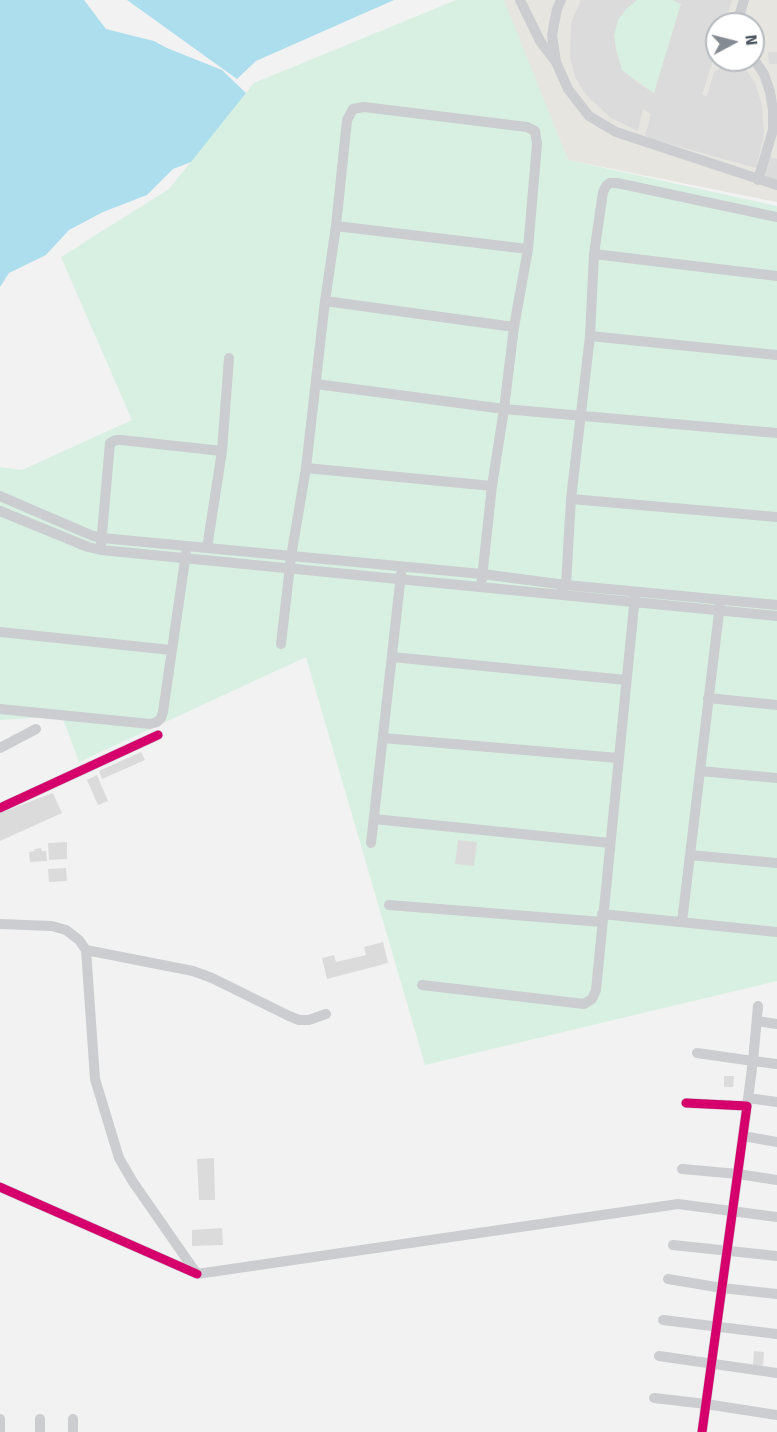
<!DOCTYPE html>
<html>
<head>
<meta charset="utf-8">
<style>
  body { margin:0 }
  #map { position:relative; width:777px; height:1432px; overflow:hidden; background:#f2f2f2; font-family:"Fira Sans",sans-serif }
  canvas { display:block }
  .north { position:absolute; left:705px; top:12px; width:60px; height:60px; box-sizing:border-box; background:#fff; border:2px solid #b6bbbf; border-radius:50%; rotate:83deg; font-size:16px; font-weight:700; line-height:24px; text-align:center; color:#49545e }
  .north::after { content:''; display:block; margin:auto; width:21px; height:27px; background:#848b92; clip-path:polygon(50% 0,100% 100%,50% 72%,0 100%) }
</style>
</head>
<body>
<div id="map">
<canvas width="777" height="1432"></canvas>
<div class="north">N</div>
</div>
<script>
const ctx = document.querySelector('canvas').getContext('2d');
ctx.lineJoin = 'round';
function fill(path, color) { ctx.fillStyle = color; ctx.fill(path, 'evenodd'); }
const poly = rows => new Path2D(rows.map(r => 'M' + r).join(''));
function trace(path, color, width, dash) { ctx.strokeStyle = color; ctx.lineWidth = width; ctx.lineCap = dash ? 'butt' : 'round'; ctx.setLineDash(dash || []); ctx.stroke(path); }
const commercial = poly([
  [503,0,777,0,777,202,568,160],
  [717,24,753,24,753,60,717,60]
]);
const green = poly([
  [456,0,504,0,568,160,777,206,777,981,425,1065,306,657,79,762,62,716,0,720,0,467,22,470,132,420,61,257,169,189,254,83],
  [633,0,673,0,681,4,654,93,622,70,616,48,614,36,616,23,623,11]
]);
const water = poly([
  [0,0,84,0,106,29,154,41,167,48,222,70,246,93,191,162,173,169,147,195,103,212,69,230,46,255,9,273,0,287],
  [127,0,394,0,256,61,237,79]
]);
const building = poly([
  [581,0,637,0,626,9,618,20,614,36,616,50,622,70,638,83,654,93,681,4,673,0,732,0,724,24,717,24,717,48,702,95,707,96,714,72,731,61,741,62,755,83,762,105,764,135,756,168,645,137,651,114,643,109,638,131,611,118,586,95,575,77,570,57,571,23],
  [768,52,777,52,777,64,769,64],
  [769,157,777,159,777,181,763,176],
  [141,752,145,760,102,779,99,771],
  [97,775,108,801,98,805,87,780],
  [53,793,62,813,0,841,0,813],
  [458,840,477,842,474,866,455,864],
  [67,842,67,859,49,860,48,843],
  [41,848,42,851,46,851,47,861,30,862,29,852,35,851,34,849],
  [66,868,67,881,49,882,48,869],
  [383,942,388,963,327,979,322,958,334,955,336,962,366,955,364,947],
  [724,1076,734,1076,733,1087,724,1087],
  [214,1158,215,1200,199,1200,197,1159],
  [222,1228,223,1245,192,1246,192,1230],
  [754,1351,764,1352,763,1366,753,1365]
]);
const minor = poly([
  [520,0,540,41,556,62],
  [561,0,557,9,552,35,556,62,568,89,589,116,616,132,777,185],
  [739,24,739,16,744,0],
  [753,58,764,74,770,92,773,110,773,130,758,180],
  [336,226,528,249],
  [594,254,777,276],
  [325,301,514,327],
  [590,336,777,355],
  [316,384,504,409,777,433],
  [306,468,492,486],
  [0,496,93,536,102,538,482,574,566,585,777,605],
  [571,499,777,517],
  [0,511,88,547,101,550,777,616],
  [101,545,110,443,116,440,121,440,222,451],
  [207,548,222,451,229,358],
  [562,590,566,585,571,499,590,336,594,254,603,192,606,186,610,183,617,183,777,217],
  [0,632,171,650],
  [281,644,291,557,306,468,325,301,336,226,347,120,353,109,364,107,527,127,535,131,537,144,528,249,514,327,504,409,492,486,481,587],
  [392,657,626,680],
  [708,698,777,705],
  [0,709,150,724,157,722,161,718,163,712,186,553],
  [383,738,618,758],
  [0,748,36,729],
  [700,771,777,778],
  [0,808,158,735],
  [374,819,610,843],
  [371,843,401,574],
  [690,855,777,863],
  [389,905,602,922],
  [602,914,777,932],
  [682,922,720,604],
  [0,924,52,926,66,930,79,940,86,950,95,1079,119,1158,133,1182,197,1274,678,1204,777,1217],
  [86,950,193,971,212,978,289,1016,299,1020,309,1020,326,1014],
  [422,985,584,1004,592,999,596,990,635,596],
  [758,1006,753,1061,777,1064],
  [757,1021,777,1024],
  [697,1053,753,1061,747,1106],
  [748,1098,777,1102],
  [686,1103,747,1106,702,1432],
  [743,1136,777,1142],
  [682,1169,738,1174,777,1180],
  [0,1187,197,1274],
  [673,1245,777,1256],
  [668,1279,722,1288,777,1294],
  [663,1320,777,1334],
  [659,1356,777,1373],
  [654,1398,706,1404,777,1415],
  [0,1419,0,1432],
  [40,1419,40,1432],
  [73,1419,73,1432]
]);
const cycleway = poly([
  [0,808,158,735],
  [686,1103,747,1106,702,1432],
  [0,1187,197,1274]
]);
fill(commercial, '#e6e5e0');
fill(green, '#d7f0e2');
fill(water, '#addeed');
fill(building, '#dbdbdc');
trace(minor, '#cbcdd0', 10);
trace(cycleway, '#d6006c', 9);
</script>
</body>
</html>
